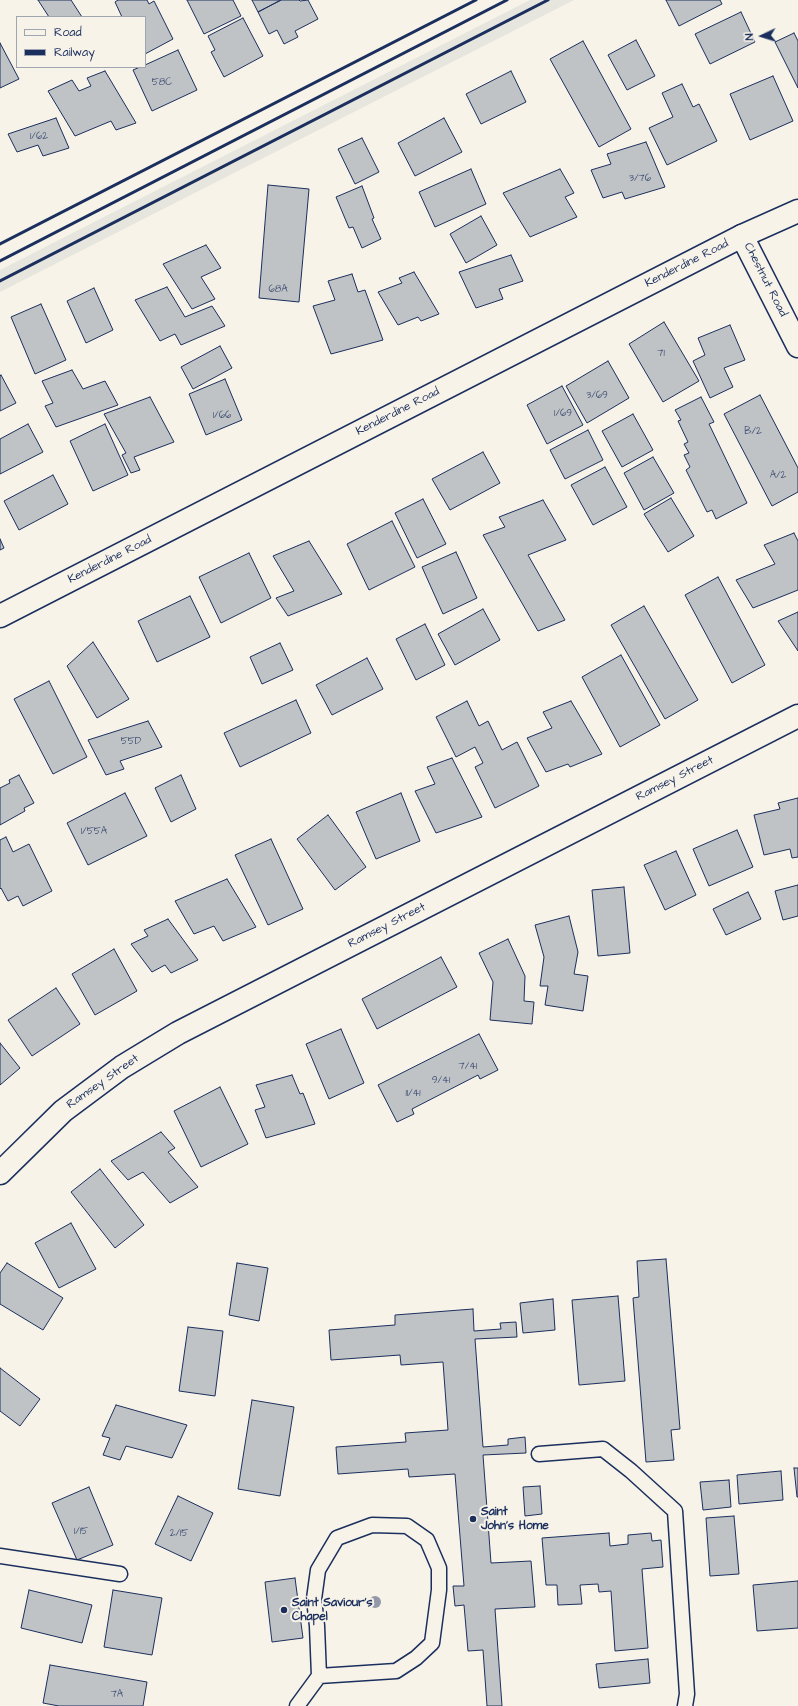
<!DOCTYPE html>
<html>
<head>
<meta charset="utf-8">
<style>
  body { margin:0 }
  #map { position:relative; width:798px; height:1706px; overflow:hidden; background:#f7f3e8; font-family:"Architects Daughter",sans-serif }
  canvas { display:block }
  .legend { position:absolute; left:16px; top:16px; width:130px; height:52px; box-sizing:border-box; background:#f7f3e8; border:1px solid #9fa5b1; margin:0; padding:5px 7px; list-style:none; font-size:12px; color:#1b2f5e }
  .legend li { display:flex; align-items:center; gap:8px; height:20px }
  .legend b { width:20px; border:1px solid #9fa5b1 }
  .north { position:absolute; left:742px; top:16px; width:40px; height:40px; -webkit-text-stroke:3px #f7f3e8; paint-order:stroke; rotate:266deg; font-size:11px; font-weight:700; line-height:16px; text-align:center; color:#1b2f5e }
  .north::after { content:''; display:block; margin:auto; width:14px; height:18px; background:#1b2f5e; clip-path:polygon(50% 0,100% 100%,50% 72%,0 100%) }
</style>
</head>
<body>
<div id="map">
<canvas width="798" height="1706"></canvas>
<ul class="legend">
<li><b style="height:5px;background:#f7f3e8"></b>Road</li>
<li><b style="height:5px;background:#1b2f5e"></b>Railway</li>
</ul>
<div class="north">N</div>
</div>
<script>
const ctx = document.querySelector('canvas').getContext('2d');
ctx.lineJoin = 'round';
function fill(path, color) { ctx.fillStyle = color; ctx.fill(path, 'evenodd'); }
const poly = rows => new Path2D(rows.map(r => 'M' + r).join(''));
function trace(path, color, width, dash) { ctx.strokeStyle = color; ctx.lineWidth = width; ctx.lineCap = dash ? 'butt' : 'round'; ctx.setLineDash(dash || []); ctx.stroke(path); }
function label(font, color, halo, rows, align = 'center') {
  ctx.font = font + ' "Architects Daughter",sans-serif'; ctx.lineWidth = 4; ctx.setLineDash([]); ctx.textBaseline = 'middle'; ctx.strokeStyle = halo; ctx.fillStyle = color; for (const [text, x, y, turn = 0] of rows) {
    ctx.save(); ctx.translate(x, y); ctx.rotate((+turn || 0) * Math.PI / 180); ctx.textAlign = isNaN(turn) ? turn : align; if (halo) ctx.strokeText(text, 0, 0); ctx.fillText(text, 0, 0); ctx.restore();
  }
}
const built = poly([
  [530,0,574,0,0,292,0,270]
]);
const building = poly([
  [38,0,71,0,82,17,49,17,38,0],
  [118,0,147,0,149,4,154,1,173,39,145,54,145,17,122,17,115,2,118,0],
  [187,0,233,0,241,16,204,34,187,0],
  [252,0,281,0,258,12,252,0],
  [281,0,299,0,300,1,308,0,318,19,295,31,298,37,284,44,277,30,269,34,258,12,281,0],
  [666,0,720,0,722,4,679,26,666,0],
  [741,12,755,42,710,64,695,34,741,12],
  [243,18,263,56,224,77,211,52,215,50,208,36,243,18],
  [794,33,798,41,798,88,775,42,794,33],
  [636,40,655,76,627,90,608,55,636,40],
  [583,41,631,129,599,147,550,59,583,41],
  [0,43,19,79,0,88,0,43],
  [178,50,197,90,152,111,133,70,140,67,145,67,145,65,178,50],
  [105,71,136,123,116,130,111,121,75,136,48,91,72,80,79,91,91,86,87,78,105,71],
  [511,71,526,102,481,124,466,94,511,71],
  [773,76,793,121,750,140,730,94,773,76],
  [682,84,693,107,699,104,717,141,667,165,649,128,673,117,662,93,682,84],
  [56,118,69,148,43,156,38,145,17,152,8,134,56,118],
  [444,118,462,152,415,176,398,143,444,118],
  [362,138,379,172,355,184,338,149,362,138],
  [646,142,665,187,625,199,622,192,603,198,591,170,611,164,607,154,646,142],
  [471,169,486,204,435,227,419,192,471,169],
  [560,169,574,193,565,197,577,217,530,237,503,193,560,169],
  [268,185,309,189,299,302,259,298,268,185],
  [362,186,374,218,372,219,381,239,362,248,353,227,349,228,336,197,362,186],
  [481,216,497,245,466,263,450,234,481,216],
  [206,245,221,268,201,277,215,299,192,309,163,264,206,245],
  [511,255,523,281,499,289,503,299,476,308,459,272,511,255],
  [414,272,439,314,421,321,418,317,398,325,378,292,402,283,399,278,414,272],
  [352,274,358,292,365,290,383,340,331,354,313,306,335,300,328,281,352,274],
  [167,287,185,317,212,306,225,326,181,345,175,334,160,341,135,300,167,287],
  [94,288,113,330,86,343,67,301,94,288],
  [41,304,66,360,35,374,11,317,41,304],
  [664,322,699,381,663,402,629,344,664,322],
  [730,325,745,360,724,368,733,387,710,398,693,361,705,355,698,338,730,325],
  [220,346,232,368,193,389,181,367,220,346],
  [608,361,629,398,587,423,566,386,608,361],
  [72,370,83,389,105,381,118,405,56,427,45,406,53,403,42,381,72,370],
  [1,375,16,403,0,411,0,376,1,375],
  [225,379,242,420,206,435,189,394,225,379],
  [562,386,583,425,547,444,527,405,562,386],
  [760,395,798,468,798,492,772,506,724,414,760,395],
  [150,397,174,442,134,457,140,470,131,473,122,455,126,453,104,414,150,397],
  [701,397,714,422,709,424,747,503,716,519,712,510,707,512,686,470,690,467,684,455,689,453,684,444,688,442,678,421,681,420,675,410,701,397],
  [633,414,653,450,622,467,602,431,633,414],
  [28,424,43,452,0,474,0,439,28,424],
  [105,424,128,475,93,491,70,441,105,424],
  [588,430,603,460,565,479,550,450,588,430],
  [483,452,500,483,450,510,432,479,483,452],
  [653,457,674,493,644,510,624,473,653,457],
  [605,467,627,507,593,525,571,485,605,467],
  [53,475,68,504,19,530,4,501,53,475],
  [671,498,694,536,668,552,644,514,671,498],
  [423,499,446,544,417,558,395,513,423,499],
  [543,500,566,540,528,555,565,620,538,631,483,535,505,527,499,517,543,500],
  [392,521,415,567,369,590,347,544,392,521],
  [794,533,798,541,798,590,753,608,736,580,775,564,764,545,794,533],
  [0,539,4,548,0,550,0,539],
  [309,541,342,594,288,616,276,598,294,591,273,556,309,541],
  [456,552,477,598,443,614,422,567,456,552],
  [249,553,271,598,221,623,199,577,249,553],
  [718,577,765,665,732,683,685,595,718,577],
  [190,596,210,637,157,662,138,621,190,596],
  [644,606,698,700,665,719,611,625,644,606],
  [483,609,500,640,455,665,438,634,483,609],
  [798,612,798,651,778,621,798,612],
  [425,624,445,665,416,680,396,639,425,624],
  [93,642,129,699,97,718,67,666,93,642],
  [280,643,293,670,262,684,250,657,280,643],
  [621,655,660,725,620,747,582,677,621,655],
  [367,658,383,689,332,715,316,685,367,658],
  [49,681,87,757,53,774,14,699,49,681],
  [296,700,311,733,240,767,224,733,296,700],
  [467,701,479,726,488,721,502,750,517,742,539,786,495,808,475,767,483,763,475,747,456,757,436,717,467,701],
  [571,701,602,754,570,767,568,764,546,772,527,738,552,728,543,712,571,701],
  [148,721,162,747,120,761,124,769,106,775,88,740,148,721],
  [452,758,482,817,436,833,415,791,435,784,427,767,452,758],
  [19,775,34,803,24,808,25,811,0,825,0,788,10,783,9,780,19,775],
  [181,775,196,809,171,822,155,788,181,775],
  [125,793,147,836,88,865,67,823,125,793],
  [401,793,420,841,376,859,356,812,401,793],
  [798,798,798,857,792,858,790,849,764,855,754,815,780,809,778,803,798,798],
  [328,815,366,867,335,890,297,839,328,815],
  [737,830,753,867,709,886,693,849,737,830],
  [6,837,13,852,29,844,52,891,23,906,18,896,8,901,1,888,0,889,0,840,6,837],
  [271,839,303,909,268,925,235,855,271,839],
  [676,851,696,895,665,910,644,865,676,851],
  [227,879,256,927,223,941,214,926,194,934,175,901,227,879],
  [798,885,798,916,783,920,775,891,798,885],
  [624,887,630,953,598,956,592,890,624,887],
  [748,892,761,919,726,935,713,909,748,892],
  [569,916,578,952,574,974,588,976,583,1011,545,1005,548,986,540,986,544,957,535,925,569,916],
  [168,919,198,960,171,973,165,965,152,972,131,944,148,936,144,930,168,919],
  [508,939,525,976,524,1001,534,1002,532,1024,490,1020,493,982,479,953,508,939],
  [114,949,137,991,95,1015,72,974,114,949],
  [441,957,457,987,377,1029,362,999,441,957],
  [56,988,80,1024,32,1056,8,1020,56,988],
  [341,1029,364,1083,329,1099,306,1044,341,1029],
  [479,1034,498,1070,480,1079,478,1075,412,1109,414,1114,397,1122,378,1085,479,1034],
  [0,1043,20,1068,0,1085,0,1043],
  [292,1075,300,1094,303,1093,315,1124,266,1138,255,1110,265,1107,256,1085,292,1075],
  [220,1087,248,1144,201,1167,174,1111,220,1087],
  [161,1132,175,1148,168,1152,198,1187,170,1203,143,1172,128,1180,111,1161,161,1132],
  [100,1169,144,1225,115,1248,71,1192,100,1169],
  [71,1223,96,1269,59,1288,35,1243,71,1223],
  [666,1259,680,1429,671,1430,674,1460,646,1462,633,1298,639,1297,637,1261,666,1259],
  [7,1263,63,1298,43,1330,0,1304,0,1273,7,1263],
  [237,1263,268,1268,259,1321,229,1315,237,1263],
  [618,1296,625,1381,579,1385,572,1300,618,1296],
  [553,1299,555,1330,523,1333,520,1303,553,1299],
  [473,1309,474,1331,501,1329,500,1323,516,1322,517,1337,475,1339,483,1447,508,1445,508,1439,525,1437,526,1453,483,1455,491,1563,531,1561,535,1607,495,1609,502,1706,487,1706,483,1650,468,1651,464,1605,455,1606,453,1586,464,1586,455,1474,409,1477,408,1469,338,1474,336,1447,406,1442,405,1433,448,1430,443,1362,401,1365,400,1355,331,1360,329,1330,395,1325,395,1315,473,1309],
  [188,1327,223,1331,215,1396,179,1391,188,1327],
  [0,1368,40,1399,20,1426,0,1411,0,1368],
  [252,1400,294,1407,280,1496,238,1489,252,1400],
  [116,1405,187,1425,172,1458,126,1446,120,1460,103,1455,110,1438,102,1436,116,1405],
  [794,1468,798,1468,798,1497,797,1497,794,1468],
  [781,1471,783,1500,739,1504,737,1475,781,1471],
  [729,1480,731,1507,703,1510,700,1482,729,1480],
  [540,1486,542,1514,525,1516,523,1487,540,1486],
  [89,1487,113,1545,77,1560,52,1503,89,1487],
  [178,1496,213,1513,191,1561,155,1544,178,1496],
  [734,1516,739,1574,710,1576,706,1518,734,1516],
  [609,1533,610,1546,628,1544,628,1535,651,1533,652,1541,661,1540,663,1567,642,1569,648,1648,615,1651,611,1591,599,1592,598,1584,580,1585,582,1604,558,1605,557,1585,546,1585,542,1538,609,1533],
  [295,1578,303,1638,272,1642,265,1582,295,1578],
  [798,1581,798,1628,757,1631,753,1585,798,1581],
  [29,1590,92,1605,82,1643,21,1628,29,1590],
  [113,1590,162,1598,152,1655,104,1647,113,1590],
  [648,1659,650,1683,599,1688,596,1664,648,1659],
  [50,1665,147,1682,143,1706,59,1706,43,1703,50,1665]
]);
const service = poly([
  [539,1454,603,1449,631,1471,675,1511,687,1694,685,1706],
  [0,1556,120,1574],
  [297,1706,319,1676,317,1626,314,1599,318,1570,337,1538,372,1525,407,1526,427,1540,439,1568,439,1590,432,1643,416,1658,396,1671,319,1676]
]);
const minor = poly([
  [742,236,798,346],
  [0,1173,63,1111,122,1067,178,1033,798,716]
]);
const tertiary = poly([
  [0,616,742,236,798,211]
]);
const rail = poly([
  [0,244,476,0],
  [0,261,507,0],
  [0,281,548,0]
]);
const trees = [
  [375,1602]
];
const markers = [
  [473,1519,4,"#1b2f5e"],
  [284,1610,4,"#1b2f5e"]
];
const numberNames = [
  ["58C",162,83],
  ["1/62",39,137],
  ["3/76",640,179],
  ["68A",278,290],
  ["71",661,354],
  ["3/69",597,396],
  ["1/69",563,414],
  ["1/66",222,416],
  ["B/2",753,432],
  ["A/2",778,476],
  ["55D",131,742],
  ["1/55A",94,832],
  ["7/41",468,1067],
  ["9/41",441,1081],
  ["11/41",413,1094],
  ["1/15",81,1532],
  ["2/15",179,1534],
  ["7A",117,1695]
];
const streetNames = [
  ["Kenderdine Road",687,264,-27],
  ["Chestnut Road",765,280,63],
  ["Kenderdine Road",398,412,-27],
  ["Kenderdine Road",110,560,-27],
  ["Ramsey Street",675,779,-27],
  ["Ramsey Street",387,926,-27],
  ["Ramsey Street",103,1082,-35]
];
const poiNames = [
  ["Saint",481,1512],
  ["John's Home",481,1526],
  ["Saint Saviour's",292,1603],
  ["Chapel",292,1617]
];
fill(built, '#e6e5de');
fill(building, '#c0c3c5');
trace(building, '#1b2f5e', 1);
trace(service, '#1b2f5e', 17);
trace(minor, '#1b2f5e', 25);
trace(tertiary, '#1b2f5e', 25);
trace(service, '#f7f3e8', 14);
trace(minor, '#f7f3e8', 22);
trace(tertiary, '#f7f3e8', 22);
trace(rail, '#1b2f5e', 3);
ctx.fillStyle = '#9399a9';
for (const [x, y] of trees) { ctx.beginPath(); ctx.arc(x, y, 6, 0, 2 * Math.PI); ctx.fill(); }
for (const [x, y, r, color] of markers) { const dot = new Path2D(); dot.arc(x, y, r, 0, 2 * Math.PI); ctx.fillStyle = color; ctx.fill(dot); trace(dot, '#f7f3e8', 1.5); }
label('10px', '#445478', null, numberNames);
label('12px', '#1b2f5e', '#f7f3e8', streetNames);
label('bold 12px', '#1b2f5e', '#f7f3e8', poiNames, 'left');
</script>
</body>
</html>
